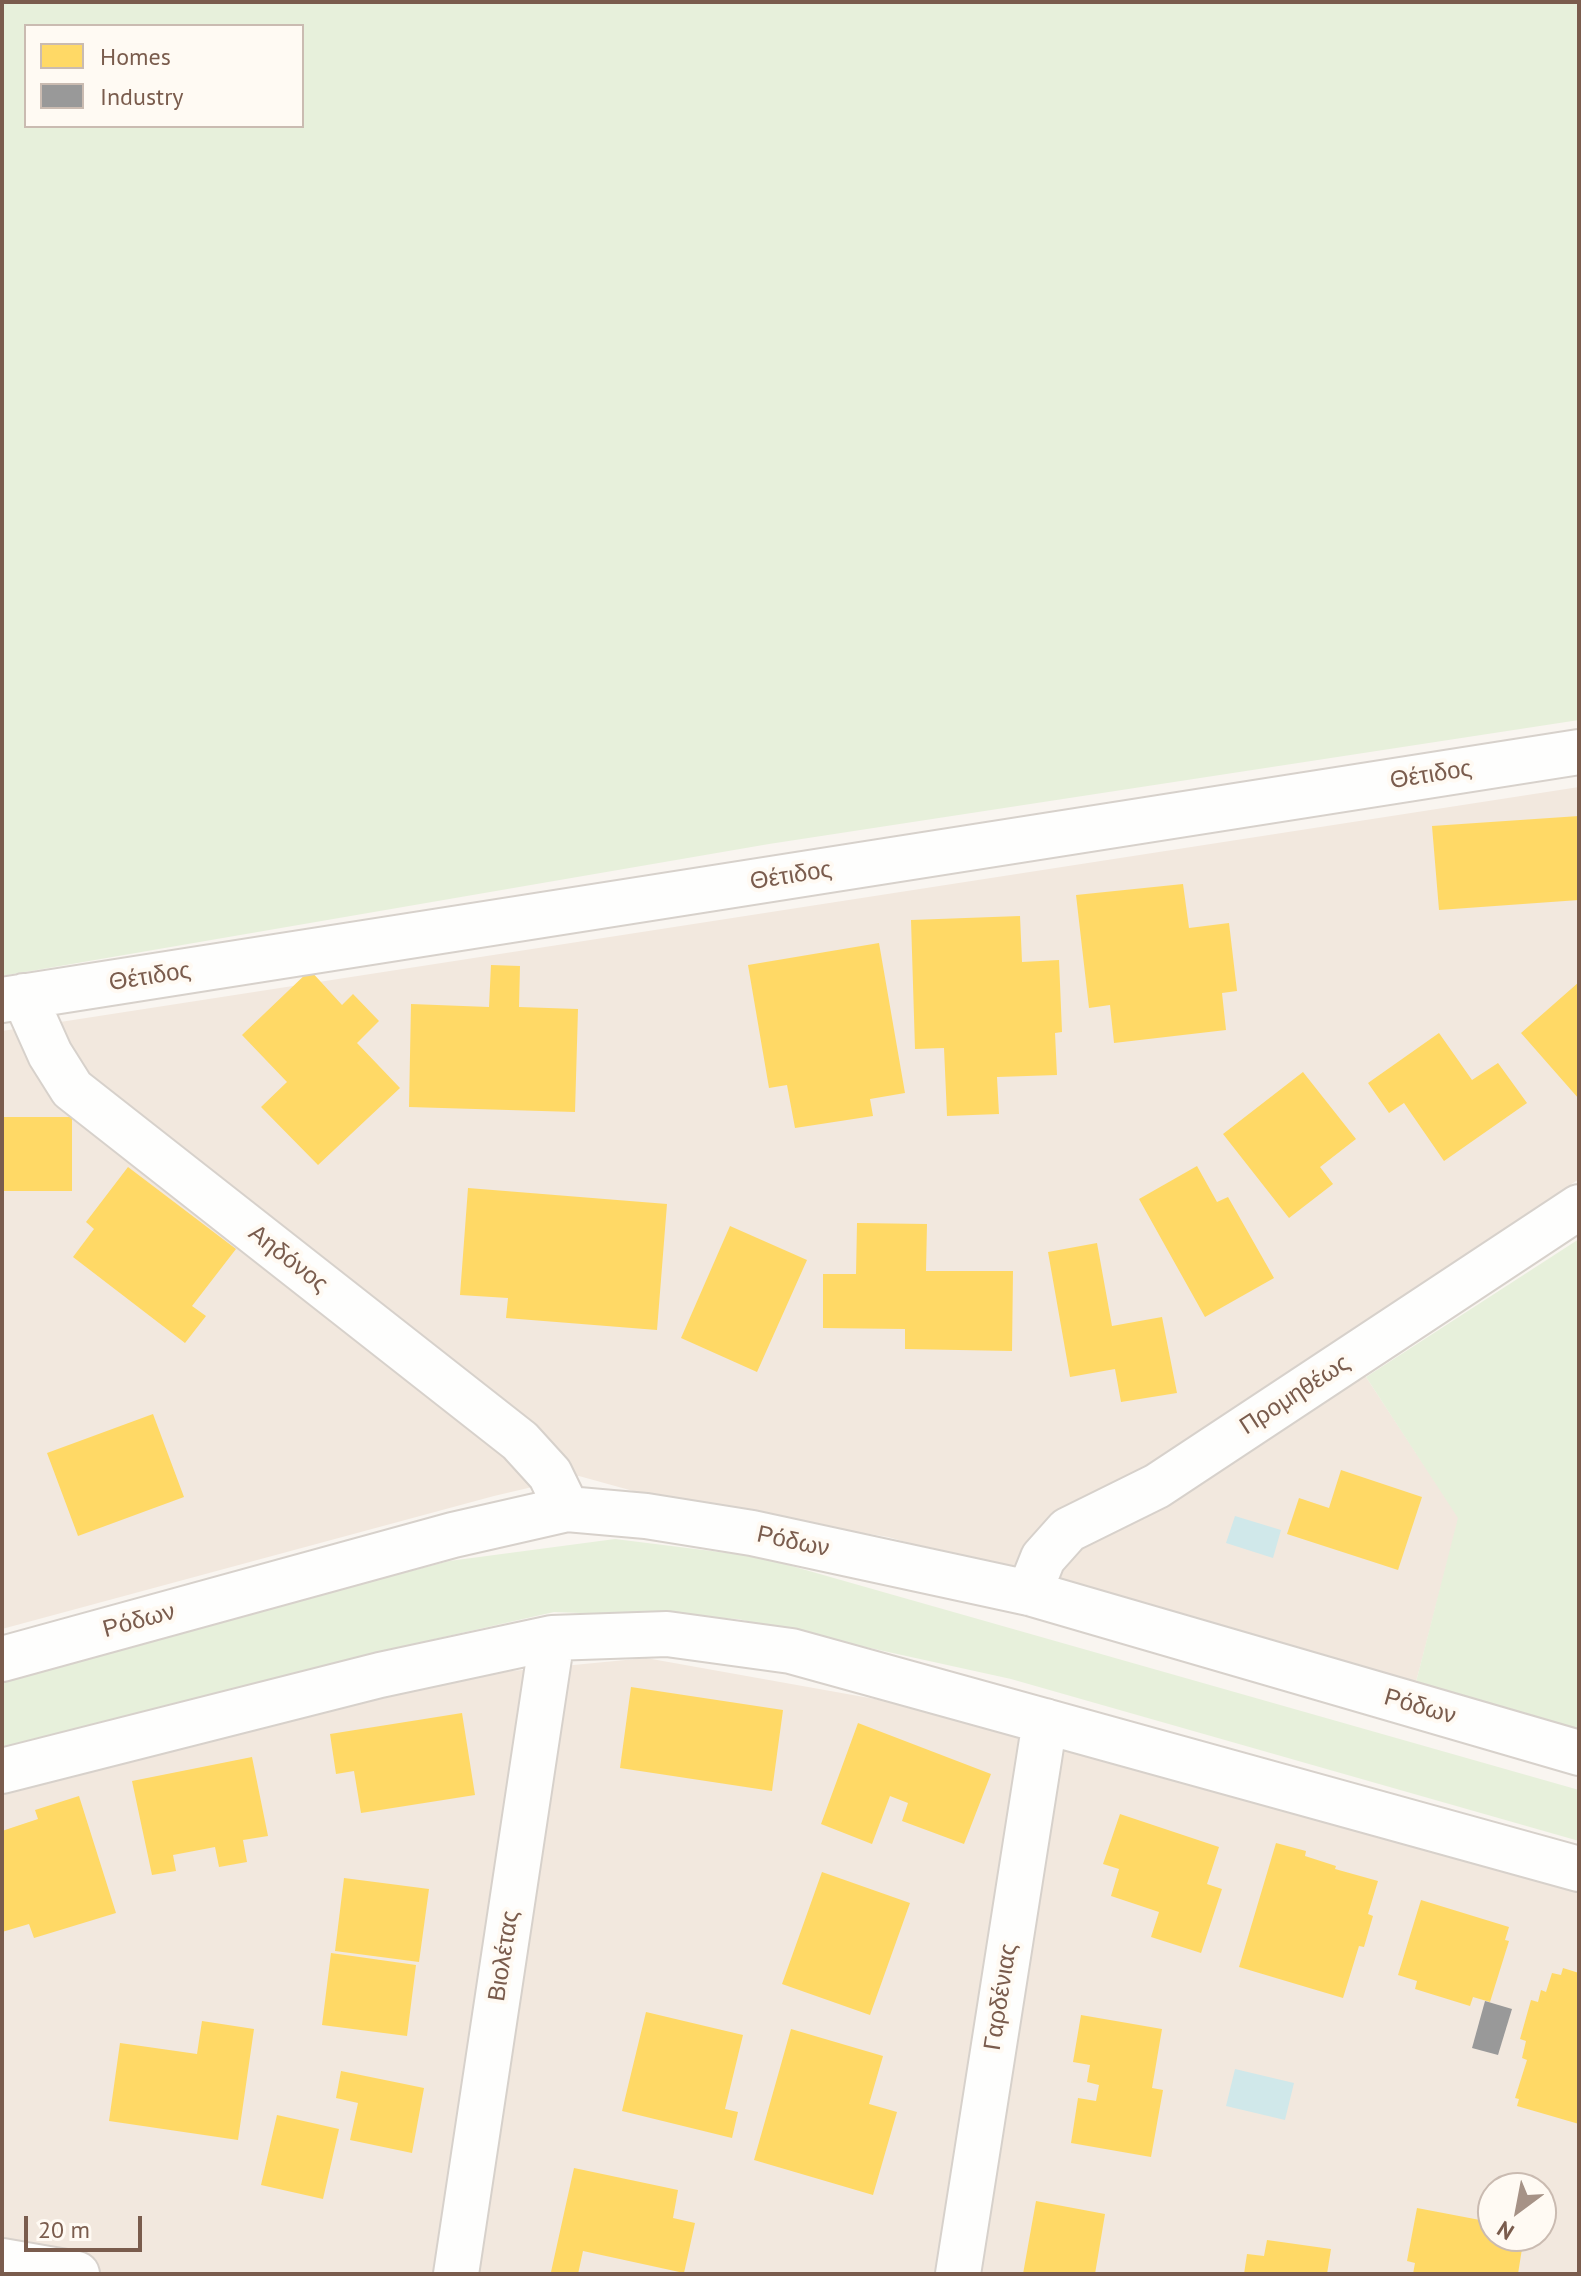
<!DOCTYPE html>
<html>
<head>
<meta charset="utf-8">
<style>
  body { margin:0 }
  #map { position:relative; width:1581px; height:2276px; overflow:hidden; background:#f9f5f0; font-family:"PT Sans",sans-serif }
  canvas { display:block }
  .frame { position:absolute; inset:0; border:4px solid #7a5c4d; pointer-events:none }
  .legend { position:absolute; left:24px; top:24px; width:280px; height:104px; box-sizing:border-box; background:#fffaf3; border:2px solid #cabbb1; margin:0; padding:10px 14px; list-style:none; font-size:24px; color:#7a5c4d }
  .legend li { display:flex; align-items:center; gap:16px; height:40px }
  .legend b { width:40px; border:2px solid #cabbb1 }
  .north { position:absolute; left:1477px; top:2172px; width:80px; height:80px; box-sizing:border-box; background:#fffaf3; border:2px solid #cabbb1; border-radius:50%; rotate:212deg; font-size:22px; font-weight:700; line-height:32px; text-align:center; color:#7a5c4d }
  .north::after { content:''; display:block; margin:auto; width:28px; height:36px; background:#a69286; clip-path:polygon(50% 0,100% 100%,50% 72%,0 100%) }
  .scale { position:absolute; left:24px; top:2216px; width:118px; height:36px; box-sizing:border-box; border:4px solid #7a5c4d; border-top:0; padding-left:10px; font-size:24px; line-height:28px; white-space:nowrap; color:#7a5c4d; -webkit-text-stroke:6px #fffaf3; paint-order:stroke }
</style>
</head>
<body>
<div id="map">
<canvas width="1581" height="2276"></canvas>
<div class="frame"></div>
<ul class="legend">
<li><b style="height:22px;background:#ffd966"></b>Homes</li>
<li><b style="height:22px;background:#999"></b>Industry</li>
</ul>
<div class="north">N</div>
<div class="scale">20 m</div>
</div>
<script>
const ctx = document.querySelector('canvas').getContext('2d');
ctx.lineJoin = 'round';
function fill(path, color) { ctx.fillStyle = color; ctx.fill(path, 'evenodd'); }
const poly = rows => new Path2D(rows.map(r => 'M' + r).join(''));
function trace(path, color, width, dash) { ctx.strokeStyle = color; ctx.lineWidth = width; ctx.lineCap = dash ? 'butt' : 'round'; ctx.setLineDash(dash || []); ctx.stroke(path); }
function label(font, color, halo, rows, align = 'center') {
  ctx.font = font + ' "PT Sans",sans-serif'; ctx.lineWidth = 8; ctx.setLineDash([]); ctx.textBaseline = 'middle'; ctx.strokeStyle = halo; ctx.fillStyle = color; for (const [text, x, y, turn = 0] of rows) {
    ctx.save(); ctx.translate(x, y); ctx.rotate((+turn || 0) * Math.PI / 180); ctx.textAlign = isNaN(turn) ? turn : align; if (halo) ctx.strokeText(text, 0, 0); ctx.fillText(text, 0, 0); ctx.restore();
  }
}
const residential = poly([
  [1579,787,1579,1179,1339,1344,1366,1377,1459,1518,1415,1686,888,1537,680,1504,579,1476,494,1496,2,1629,2,1031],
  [646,1658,903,1704,1579,1892,1579,2274,2,2274,2,1792,460,1676],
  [1493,2188,1541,2188,1541,2236,1493,2236]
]);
const green = poly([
  [2,2,1579,2,1579,720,769,844,2,976],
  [26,26,302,26,302,126,26,126],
  [1579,1239,1579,1731,1415,1686,1458,1518,1366,1377],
  [615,1539,760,1557,1579,1790,1579,1841,1011,1679,738,1619,554,1612,435,1639,2,1749,2,1679,449,1561]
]);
const water = poly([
  [1235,1516,1281,1530,1273,1558,1226,1543],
  [1235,2069,1294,2083,1285,2120,1226,2106]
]);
const homes = poly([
  [1579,816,1579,900,1439,910,1432,826],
  [1183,884,1189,928,1229,923,1237,991,1222,993,1226,1030,1114,1043,1110,1005,1089,1008,1076,895],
  [1020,916,1022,962,1059,960,1062,1032,1055,1033,1057,1075,997,1077,999,1114,947,1116,944,1048,915,1049,911,920],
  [879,943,905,1093,870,1099,873,1116,795,1128,787,1085,769,1088,748,965],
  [491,965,520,966,519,1007,578,1009,575,1112,409,1107,411,1004,489,1007],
  [310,970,342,1005,353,994,379,1021,357,1043,400,1088,318,1165,261,1107,287,1082,242,1035],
  [1579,982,1579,1099,1521,1033],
  [1439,1033,1472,1080,1498,1063,1527,1103,1444,1161,1404,1103,1389,1113,1368,1083],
  [1303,1072,1356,1139,1320,1167,1333,1184,1289,1218,1223,1134],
  [3,1117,72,1117,72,1191,2,1191],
  [1197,1166,1217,1202,1228,1197,1274,1278,1205,1317,1139,1199],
  [128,1167,236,1249,192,1306,206,1316,185,1343,73,1257,94,1229,86,1222],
  [468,1188,667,1204,657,1330,506,1318,508,1298,460,1295],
  [857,1223,927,1224,926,1271,1013,1271,1012,1351,905,1349,905,1329,823,1328,823,1274,856,1274],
  [730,1226,807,1260,757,1372,681,1338],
  [1097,1243,1112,1326,1162,1317,1177,1393,1121,1402,1115,1369,1070,1377,1048,1252],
  [153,1414,184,1497,78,1536,47,1453],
  [1341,1470,1422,1497,1398,1570,1287,1534,1299,1498,1329,1508],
  [631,1687,783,1710,772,1791,620,1768],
  [462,1713,475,1795,361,1813,354,1771,336,1774,330,1734],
  [858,1723,991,1774,964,1844,902,1821,908,1803,890,1796,872,1844,821,1824],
  [252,1757,268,1836,243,1840,247,1862,219,1867,215,1847,173,1855,176,1871,152,1875,132,1781],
  [79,1796,116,1913,34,1938,29,1924,2,1932,2,1831,38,1819,35,1810],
  [1120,1814,1219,1847,1207,1884,1222,1889,1201,1953,1151,1937,1159,1912,1111,1896,1119,1869,1103,1864],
  [1276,1843,1306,1851,1305,1856,1336,1866,1335,1869,1378,1881,1368,1914,1373,1916,1364,1947,1359,1946,1343,1998,1239,1967],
  [822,1872,910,1903,870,2015,782,1984],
  [344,1878,429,1889,419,1962,335,1951],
  [1421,1900,1509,1927,1505,1940,1509,1941,1490,2002,1473,1997,1470,2006,1415,1989,1417,1981,1398,1975],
  [331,1953,416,1965,407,2036,322,2025],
  [1563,1968,1579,1973,1579,2124,1517,2106,1519,2099,1515,2098,1527,2060,1522,2058,1526,2041,1520,2039,1531,2000,1538,2002,1541,1990,1546,1992,1552,1973,1561,1975],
  [646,2012,743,2035,725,2109,738,2112,732,2138,622,2111],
  [1081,2015,1162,2029,1152,2088,1163,2090,1151,2157,1071,2143,1078,2098,1096,2101,1099,2085,1087,2082,1090,2065,1073,2062],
  [202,2021,254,2029,238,2140,109,2121,120,2043,197,2054],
  [791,2029,883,2056,869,2104,897,2112,873,2195,754,2160],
  [341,2071,424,2088,412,2153,350,2140,358,2103,336,2098],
  [277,2115,339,2129,323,2199,261,2185],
  [574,2168,678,2190,673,2218,695,2223,684,2273,583,2251,578,2274,551,2272],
  [1036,2201,1105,2214,1095,2274,1023,2274],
  [1417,2208,1480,2220,1481,2212,1493,2214,1493,2236,1524,2236,1518,2274,1413,2274,1415,2263,1407,2261],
  [1267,2240,1331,2249,1327,2274,1244,2274,1247,2254,1264,2256]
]);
const industry = poly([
  [1485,2001,1512,2009,1498,2055,1472,2048]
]);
const minor = poly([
  [24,996,50,1054,72,1089,520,1441,550,1474,567,1509],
  [2,1000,1579,752],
  [1029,1593,1043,1558,1068,1530,1157,1486,1579,1207],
  [2,1659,453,1535,567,1509,646,1516,752,1533,1029,1593,1579,1753],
  [2,1771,380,1675,552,1638,667,1634,791,1651,1579,1869],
  [2,2261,77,2274],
  [456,2274,552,1638],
  [958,2274,1045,1721]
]);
const streetNames = [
  ["Θέτιδος",1431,775,-9],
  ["Θέτιδος",791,876,-9],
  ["Θέτιδος",150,977,-9],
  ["Αηδόνος",288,1259,38],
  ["Προμηθέως",1295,1395,-33],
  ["Ρόδων",793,1542,12],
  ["Ρόδων",139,1621,-15],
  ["Ρόδων",1420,1707,16],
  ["Βιολέτας",504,1956,-81],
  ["Γαρδένιας",1001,1997,-81]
];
fill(residential, '#f2e8de');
fill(green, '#e7f0db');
fill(water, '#d0e8ea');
fill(homes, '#ffd966');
fill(industry, '#999');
trace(minor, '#d7d1cb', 48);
trace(minor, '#fefefd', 44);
label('24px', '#7a5c4d', '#fffaf3', streetNames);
</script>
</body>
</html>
